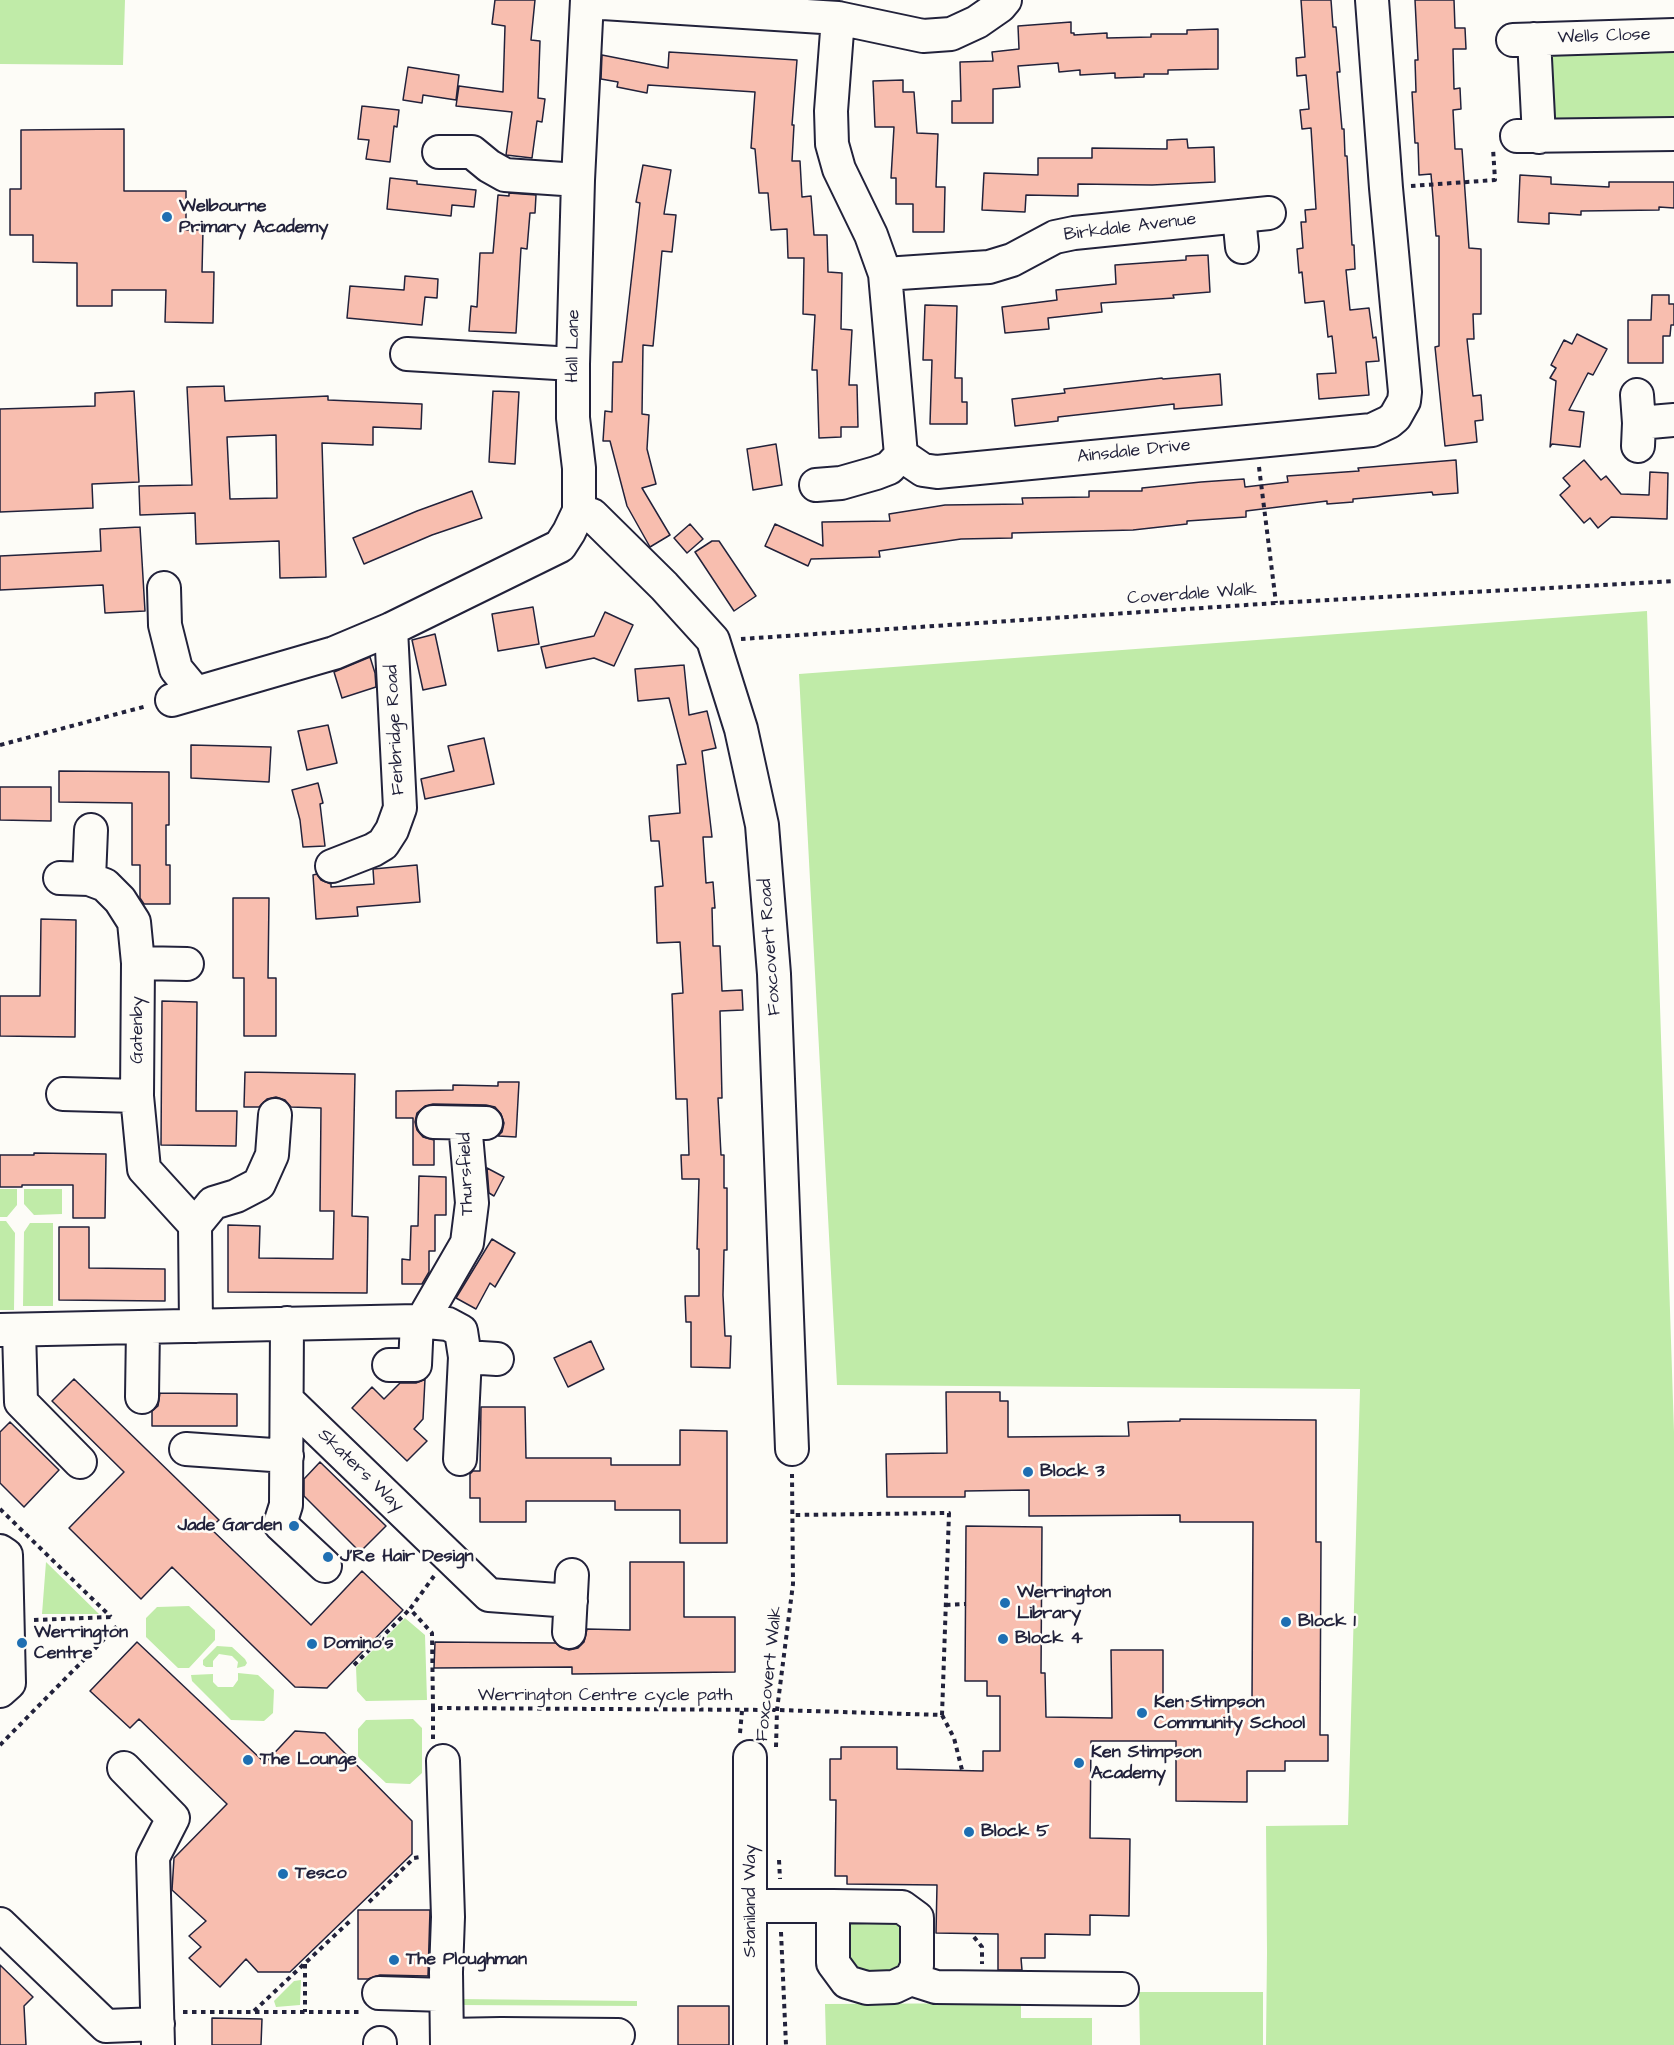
<!DOCTYPE html>
<html>
<head>
<meta charset="utf-8">
<style>
  body { margin:0 }
  canvas { display:block; background:#fdfcf7 }
</style>
</head>
<body>
<canvas width="1674" height="2045"></canvas>
<script>
const ctx = document.querySelector('canvas').getContext('2d');
ctx.lineJoin = 'round';
function fill(path, color) { ctx.fillStyle = color; ctx.fill(path, 'evenodd'); }
const poly = rows => new Path2D(rows.map(r => 'M' + r).join(''));
function trace(path, color, width, dash) { ctx.strokeStyle = color; ctx.lineWidth = width; ctx.lineCap = dash ? 'butt' : 'round'; ctx.setLineDash(dash || []); ctx.stroke(path); }
function label(font, color, halo, rows, align = 'center') {
  ctx.font = font + ' "Architects Daughter",sans-serif'; ctx.lineWidth = 5; ctx.setLineDash([]); ctx.textBaseline = 'middle'; ctx.strokeStyle = halo; ctx.fillStyle = color; for (const [text, x, y, turn = 0] of rows) {
    ctx.save(); ctx.translate(x, y); ctx.rotate((+turn || 0) * Math.PI / 180); ctx.textAlign = isNaN(turn) ? turn : align; if (halo) ctx.strokeText(text, 0, 0); ctx.fillText(text, 0, 0); ctx.restore();
  }
}
const green = poly([
  [0,0,125,0,123,65,0,64],
  [1674,43,1674,126,1551,120,1550,55,1554,51],
  [1647,611,1674,1432,1674,2045,1266,2045,1267,1953,1266,1826,1348,1825,1360,1389,837,1385,799,674],
  [0,1189,17,1189,17,1205,7,1217,0,1217],
  [24,1189,62,1189,62,1214,34,1215,24,1204],
  [0,1221,6,1221,15,1233,14,1310,0,1310],
  [30,1223,53,1223,53,1306,23,1306,24,1232],
  [46,1562,99,1614,42,1614],
  [189,1606,215,1630,215,1640,189,1668,178,1668,146,1637,146,1618,157,1607],
  [405,1618,425,1635,427,1700,366,1701,357,1691,356,1667],
  [217,1646,232,1647,245,1659,247,1663,245,1666,237,1668,238,1662,232,1656,219,1654,213,1661,213,1667,206,1667,203,1665,203,1660],
  [238,1673,258,1675,274,1690,273,1713,264,1721,231,1720,192,1681,191,1675,213,1674,213,1682,218,1687,233,1687,238,1680],
  [413,1719,422,1728,422,1773,410,1784,386,1783,358,1757,358,1729,366,1720],
  [856,1919,894,1919,908,1930,911,1961,886,1980,843,1966,843,1929],
  [301,1980,300,2005,276,2007,274,2001,294,1981],
  [1139,1992,1263,1992,1263,2045,1140,2045],
  [458,1999,637,2001,637,2006,458,2005],
  [1021,2003,1021,2018,1092,2018,1092,2045,826,2045,825,2004]
]);
const building = poly([
  [495,0,535,0,531,40,540,41,538,98,545,99,542,122,537,121,532,158,506,155,512,112,456,106,459,86,503,92,505,26,492,24,495,0],
  [1301,0,1331,0,1333,27,1336,27,1340,72,1337,72,1342,129,1344,129,1345,156,1347,156,1352,245,1354,245,1355,269,1346,270,1350,310,1369,308,1373,338,1376,337,1379,361,1366,362,1369,395,1319,399,1317,374,1336,373,1332,336,1328,337,1324,301,1305,303,1302,272,1299,273,1297,249,1303,248,1301,222,1306,222,1305,210,1316,209,1311,128,1302,129,1300,110,1309,109,1306,75,1297,76,1296,58,1305,57,1301,0],
  [1415,0,1454,0,1455,28,1465,28,1466,49,1453,49,1454,89,1460,88,1461,109,1453,110,1455,149,1462,149,1469,248,1481,249,1481,314,1473,314,1474,339,1467,339,1473,396,1481,395,1483,420,1475,421,1477,442,1445,446,1435,347,1439,346,1439,236,1436,236,1431,174,1419,175,1418,143,1415,143,1412,92,1416,92,1415,60,1418,60,1415,0],
  [1071,22,1071,33,1074,33,1074,35,1107,33,1107,38,1151,37,1151,34,1187,34,1187,30,1218,29,1218,69,1168,70,1168,74,1144,74,1144,77,1115,78,1115,73,1080,75,1080,70,1059,72,1058,63,1018,66,1020,87,993,89,993,123,952,123,952,101,961,101,960,62,993,61,992,52,1019,49,1018,26,1071,22],
  [669,52,797,60,792,125,794,125,792,161,800,161,802,197,811,196,814,235,827,235,828,272,842,273,841,329,852,330,849,385,857,385,858,427,841,427,841,437,819,438,817,370,812,370,815,315,803,314,804,258,788,258,787,229,771,230,768,193,759,193,755,149,751,148,755,92,648,85,647,93,617,87,618,82,601,79,602,55,668,68,669,52],
  [408,67,459,75,456,100,423,95,422,103,403,100,408,67],
  [903,80,903,92,914,92,917,133,938,134,936,187,945,187,944,232,913,232,913,204,896,204,896,178,891,178,894,127,875,127,873,81,903,80],
  [362,106,399,110,397,127,394,126,390,162,366,159,369,140,358,139,362,106],
  [124,129,124,191,186,191,186,230,203,230,202,272,214,272,213,323,165,322,166,290,112,290,112,306,77,306,77,263,33,262,33,235,10,235,10,189,21,189,21,130,124,129],
  [1187,139,1188,148,1214,147,1215,182,1152,185,1078,184,1078,196,1026,195,1025,212,982,210,984,173,1038,175,1038,158,1092,158,1092,148,1167,149,1167,140,1187,139],
  [643,165,671,170,664,214,676,215,672,252,662,251,653,346,643,345,642,414,649,415,647,449,656,484,642,488,670,535,650,547,627,506,610,441,603,441,605,411,612,412,613,362,622,362,640,203,636,202,643,165],
  [1520,175,1551,177,1551,184,1609,187,1609,182,1674,182,1674,208,1659,207,1659,210,1581,211,1581,215,1549,213,1549,224,1518,222,1520,175],
  [390,178,417,181,417,184,476,190,474,207,452,205,451,216,387,209,390,178],
  [509,193,536,195,535,213,530,213,527,249,521,248,516,333,469,331,471,306,477,307,480,253,493,253,498,195,509,196,509,193],
  [1208,255,1210,292,1173,295,1174,298,1101,303,1102,312,1048,318,1049,329,1005,333,1002,307,1057,300,1056,290,1116,284,1115,265,1186,260,1186,256,1208,255],
  [405,276,438,279,437,298,425,297,422,325,347,318,350,286,404,290,405,276],
  [1652,295,1669,295,1669,304,1674,304,1674,325,1671,325,1670,336,1663,336,1663,363,1628,363,1628,320,1651,320,1652,295],
  [925,305,957,306,955,378,962,378,962,402,967,402,967,424,930,424,932,360,923,360,925,305],
  [1577,334,1607,349,1593,375,1588,373,1569,410,1584,412,1580,447,1552,444,1550,447,1556,381,1550,378,1556,368,1551,365,1564,340,1572,344,1577,334],
  [1220,374,1222,405,1174,409,1174,404,1058,417,1058,421,1015,426,1012,399,1065,393,1064,389,1162,378,1163,379,1220,374],
  [224,386,225,401,328,396,328,400,422,404,421,429,373,427,373,445,322,443,326,577,280,578,279,541,196,544,195,513,140,515,139,486,192,485,187,387,224,386],
  [276,435,277,498,230,499,227,437,276,435],
  [134,391,139,482,92,484,93,508,0,512,0,409,95,406,95,393,134,391],
  [493,391,519,392,515,464,489,462,493,391],
  [776,444,782,485,753,490,747,449,776,444],
  [1456,460,1458,493,1433,495,1432,492,1353,499,1353,502,1327,504,1327,501,1246,511,1246,517,1187,521,1187,524,1133,530,1012,533,1012,538,961,539,879,551,880,557,811,559,808,566,765,546,775,524,823,546,822,522,890,521,889,514,945,505,1023,504,1022,498,1089,497,1089,491,1142,491,1142,488,1201,482,1244,479,1245,487,1288,482,1287,476,1359,471,1358,468,1456,460],
  [1584,460,1601,480,1606,476,1621,494,1649,495,1650,472,1668,473,1667,519,1611,517,1598,528,1590,518,1584,523,1560,495,1570,486,1563,478,1584,460],
  [472,491,482,518,432,535,364,564,353,538,417,511,472,491],
  [690,524,703,539,687,553,674,538,690,524],
  [140,527,145,611,105,613,103,585,0,590,0,556,101,551,100,529,140,527],
  [712,541,719,541,756,596,734,611,695,552,712,541],
  [533,607,539,644,498,651,492,614,533,607],
  [605,612,633,625,614,666,594,658,546,668,541,647,594,636,605,612],
  [435,634,446,685,423,690,412,640,435,634],
  [370,657,375,673,376,687,342,698,334,672,370,657],
  [684,665,689,715,707,711,716,748,702,751,712,837,703,837,706,883,713,882,715,908,712,908,713,946,720,946,722,991,742,990,743,1010,720,1011,722,1098,718,1098,721,1155,724,1155,724,1188,727,1188,727,1250,724,1250,723,1295,725,1336,731,1336,730,1368,691,1367,691,1322,686,1322,685,1296,699,1296,699,1249,697,1249,699,1179,682,1179,681,1155,689,1155,687,1099,676,1099,672,994,683,993,680,942,657,943,655,887,663,886,659,841,651,841,649,816,680,813,677,765,686,764,669,698,638,701,635,669,684,665],
  [328,725,337,763,307,770,298,731,328,725],
  [484,738,494,784,425,799,421,779,454,771,448,746,484,738],
  [191,745,271,747,269,782,191,778,191,745],
  [59,771,169,772,169,825,166,825,166,865,170,865,170,904,144,904,140,898,140,865,132,865,132,803,59,802,59,771],
  [318,783,323,803,320,804,325,846,303,847,300,820,292,790,318,783],
  [0,787,51,787,51,821,0,820,0,787],
  [417,865,420,902,357,907,358,916,316,919,313,875,317,874,321,880,331,884,331,887,374,884,373,869,417,865],
  [233,898,269,898,268,978,276,978,276,1036,244,1036,244,978,233,978,233,898],
  [41,919,76,920,75,1037,0,1036,0,996,40,996,41,919],
  [162,1001,197,1002,196,1111,237,1111,236,1146,161,1145,162,1001],
  [245,1072,355,1074,352,1216,368,1217,367,1293,228,1292,228,1225,260,1226,259,1258,333,1259,334,1211,320,1211,321,1108,291,1107,285,1100,276,1097,267,1099,259,1107,244,1107,245,1072],
  [498,1082,519,1082,516,1137,498,1136,502,1132,504,1123,501,1114,495,1107,486,1105,433,1104,425,1106,417,1113,415,1122,417,1130,423,1137,434,1140,434,1165,413,1165,413,1118,396,1118,396,1091,453,1090,453,1085,498,1086,498,1082],
  [34,1153,106,1154,105,1218,73,1218,73,1185,22,1185,22,1187,0,1187,0,1155,34,1155,34,1153],
  [487,1168,504,1177,494,1196,489,1193,487,1168],
  [419,1176,446,1177,446,1215,435,1215,435,1251,429,1251,429,1272,422,1284,402,1284,402,1259,410,1260,411,1226,418,1226,419,1176],
  [59,1227,89,1227,89,1268,165,1269,165,1301,59,1300,59,1227],
  [492,1239,515,1253,495,1287,490,1283,476,1309,456,1298,492,1239],
  [591,1341,604,1369,568,1387,554,1358,591,1341],
  [74,1379,219,1520,210,1528,311,1625,362,1571,403,1610,327,1688,295,1687,172,1567,141,1599,69,1528,124,1472,52,1401,74,1379],
  [425,1379,423,1419,414,1429,427,1441,407,1461,352,1408,372,1387,384,1399,400,1383,416,1383,425,1379],
  [946,1392,1000,1392,1000,1401,1008,1401,1008,1437,1129,1436,1128,1422,1180,1421,1180,1419,1316,1420,1316,1542,1321,1542,1320,1735,1328,1735,1328,1761,1285,1761,1285,1771,1247,1771,1247,1802,1176,1801,1176,1741,1091,1741,1090,1838,1130,1839,1129,1916,1090,1915,1090,1935,1045,1934,1045,1958,1021,1958,1022,1970,998,1970,998,1934,936,1933,937,1885,847,1884,847,1876,835,1876,836,1800,830,1800,830,1759,841,1759,841,1747,897,1747,897,1769,983,1771,983,1751,1000,1751,1000,1696,987,1696,987,1681,965,1681,966,1526,1042,1527,1041,1673,1045,1673,1046,1717,1112,1718,1111,1650,1163,1650,1163,1701,1252,1701,1253,1522,1180,1522,1180,1515,1029,1516,1029,1490,965,1491,965,1497,887,1497,886,1454,947,1453,946,1392],
  [160,1393,237,1394,237,1426,152,1426,152,1411,158,1406,160,1393],
  [481,1407,525,1407,526,1458,611,1458,611,1465,680,1465,680,1430,727,1431,727,1543,680,1543,680,1510,615,1510,615,1501,526,1501,526,1522,480,1522,480,1498,470,1498,470,1474,473,1471,480,1471,481,1407],
  [10,1422,59,1470,24,1507,0,1483,0,1432,10,1422],
  [320,1462,386,1526,360,1552,304,1496,304,1479,320,1462],
  [630,1562,684,1562,684,1617,735,1617,735,1672,572,1674,572,1667,434,1668,435,1642,556,1643,560,1647,569,1650,578,1648,584,1642,587,1629,630,1630,630,1562],
  [137,1642,265,1763,295,1731,325,1733,412,1821,412,1854,290,1972,258,1972,246,1959,220,1987,189,1958,201,1947,189,1936,206,1921,172,1890,174,1858,227,1804,139,1719,130,1728,90,1691,137,1642],
  [358,1910,430,1910,428,1976,380,1975,368,1979,358,1979,358,1910],
  [0,1965,33,1997,24,2006,26,2045,0,2045,0,1965],
  [678,2006,729,2006,729,2045,678,2045,678,2006],
  [212,2018,262,2019,261,2045,212,2045,212,2018]
]);
const path = poly([
  [1411,186,1495,180,1493,148],
  [1259,467,1276,603],
  [741,639,1276,603,1674,581],
  [0,745,147,706],
  [0,1509,111,1617],
  [946,1605,966,1604],
  [34,1620,111,1617],
  [354,1665,410,1609],
  [433,1708,432,1633,410,1609,434,1576],
  [942,1715,954,1738,962,1770],
  [740,1733,742,1711],
  [433,1739,433,1708,777,1710,942,1715,949,1513,793,1515],
  [0,1745,119,1624],
  [776,1747,777,1710,793,1584,792,1474],
  [779,1860,780,1879],
  [369,1902,414,1858,421,1857],
  [781,1932,786,2045],
  [974,1937,982,1947,982,1964],
  [305,1964,305,2012],
  [254,2011,350,1921],
  [183,2012,361,2012]
]);
const minor = poly([
  [587,2,838,18,923,36,951,34,977,22,1000,6,1005,0],
  [838,18,831,111,832,144,839,169,871,235,885,274,901,455,923,470,937,472,1372,430,1389,422,1395,417,1404,401,1405,392,1386,188,1372,0],
  [1534,39,1539,137],
  [1513,40,1674,35],
  [1517,136,1674,134],
  [439,152,472,152,489,166,505,175,578,180],
  [1239,216,1242,247],
  [885,274,989,267,1012,260,1055,237,1074,233,1269,213],
  [407,354,573,364],
  [1637,395,1639,423],
  [1638,446,1639,423,1674,420],
  [816,485,841,483,876,473,889,468,901,455],
  [579,511,592,515,664,586,713,640,741,729,762,825,774,974,792,1449],
  [164,588,165,625,176,669,195,692],
  [172,700,334,653,391,629,560,546,569,532,579,511,579,468,573,418,573,364,578,180,587,0],
  [332,866,373,850,383,844,392,830,400,808,391,629],
  [60,878,89,879,105,885,120,900,134,922,138,963,137,1096,144,1169,195,1225,213,1203,236,1196,259,1184,272,1155,275,1115],
  [89,879,91,830],
  [138,963,187,964],
  [63,1094,137,1096],
  [433,1122,486,1123],
  [195,1225,196,1326],
  [422,1321,467,1243,472,1203,465,1123],
  [287,1323,286,1505,280,1524,325,1566],
  [0,1330,417,1321,448,1324,461,1331,465,1357,460,1459],
  [19,1330,21,1402,80,1462],
  [465,1357,497,1359],
  [389,1365,415,1365,417,1321],
  [142,1397,143,1328],
  [287,1400,489,1595,571,1601],
  [186,1449,287,1456],
  [0,1551,6,1555,9,1683,0,1691],
  [569,1632,572,1575],
  [750,1757,750,2045],
  [443,1761,448,1917,446,1972,447,2045],
  [124,1768,173,1818,153,1857,158,2045],
  [751,1906,833,1906,902,1907,917,1918,917,1966,911,1979,894,1987,867,1988,847,1982,833,1963,833,1906],
  [0,1924,106,2026,158,2024],
  [911,1979,936,1987,1122,1989],
  [379,1993,446,1995],
  [447,2035,501,2034,618,2035],
  [380,2045,380,2043]
]);
const markers = [
  [167,217,6,"#1f6fb2"],
  [1028,1472,6,"#1f6fb2"],
  [294,1526,6,"#1f6fb2"],
  [328,1557,6,"#1f6fb2"],
  [1005,1603,6,"#1f6fb2"],
  [1286,1622,6,"#1f6fb2"],
  [1003,1639,6,"#1f6fb2"],
  [22,1643,6,"#1f6fb2"],
  [312,1644,6,"#1f6fb2"],
  [1142,1713,6,"#1f6fb2"],
  [248,1760,6,"#1f6fb2"],
  [1079,1763,6,"#1f6fb2"],
  [969,1832,6,"#1f6fb2"],
  [283,1874,6,"#1f6fb2"],
  [394,1960,6,"#1f6fb2"]
];
const streetNames = [
  ["Wells Close",1604,37,-2],
  ["Birkdale Avenue",1130,228,-7],
  ["Hall Lane",574,346,-89],
  ["Ainsdale Drive",1134,452,-6],
  ["Coverdale Walk",1192,595,-4],
  ["Fenbridge Road",396,730,-93],
  ["Foxcovert Road",771,947,-94],
  ["Gatenby",138,1030,-90],
  ["Thursfield",467,1174,-92],
  ["Skaters Way",360,1471,44],
  ["Foxcovert Walk",770,1674,-84],
  ["Werrington Centre cycle path",605,1696],
  ["Staniland Way",751,1901,-90]
];
const poiNames = [
  ["Welbourne",179,207],
  ["Primary Academy",179,228],
  ["Block 3",1040,1472],
  ["Jade Garden",282,1526,"right"],
  ["J'Re Hair Design",340,1557],
  ["Werrington",1017,1593],
  ["Library",1017,1614],
  ["Block 1",1298,1622],
  ["Werrington",34,1633],
  ["Centre",34,1654],
  ["Block 4",1015,1639],
  ["Domino's",324,1644],
  ["Ken Stimpson",1154,1703],
  ["Community School",1154,1724],
  ["Ken Stimpson",1091,1753],
  ["Academy",1091,1774],
  ["The Lounge",260,1760],
  ["Block 5",981,1832],
  ["Tesco",295,1874],
  ["The Ploughman",406,1960]
];
fill(green, '#c0eba8');
fill(building, '#f8beaf');
trace(building, '#22223b', 1.5);
trace(minor, '#22223b', 36);
trace(path, '#22223b', 4, [4.5, 4.5]);
trace(minor, '#fdfcf7', 32);
for (const [x, y, r, color] of markers) { const dot = new Path2D(); dot.arc(x, y, r, 0, 2 * Math.PI); ctx.fillStyle = color; ctx.fill(dot); trace(dot, '#fdfcf7', 2); }
label('18px', '#22223b', '#fdfcf7', streetNames);
label('bold 18px', '#22223b', '#fdfcf7', poiNames, 'left');
</script>
</body>
</html>
